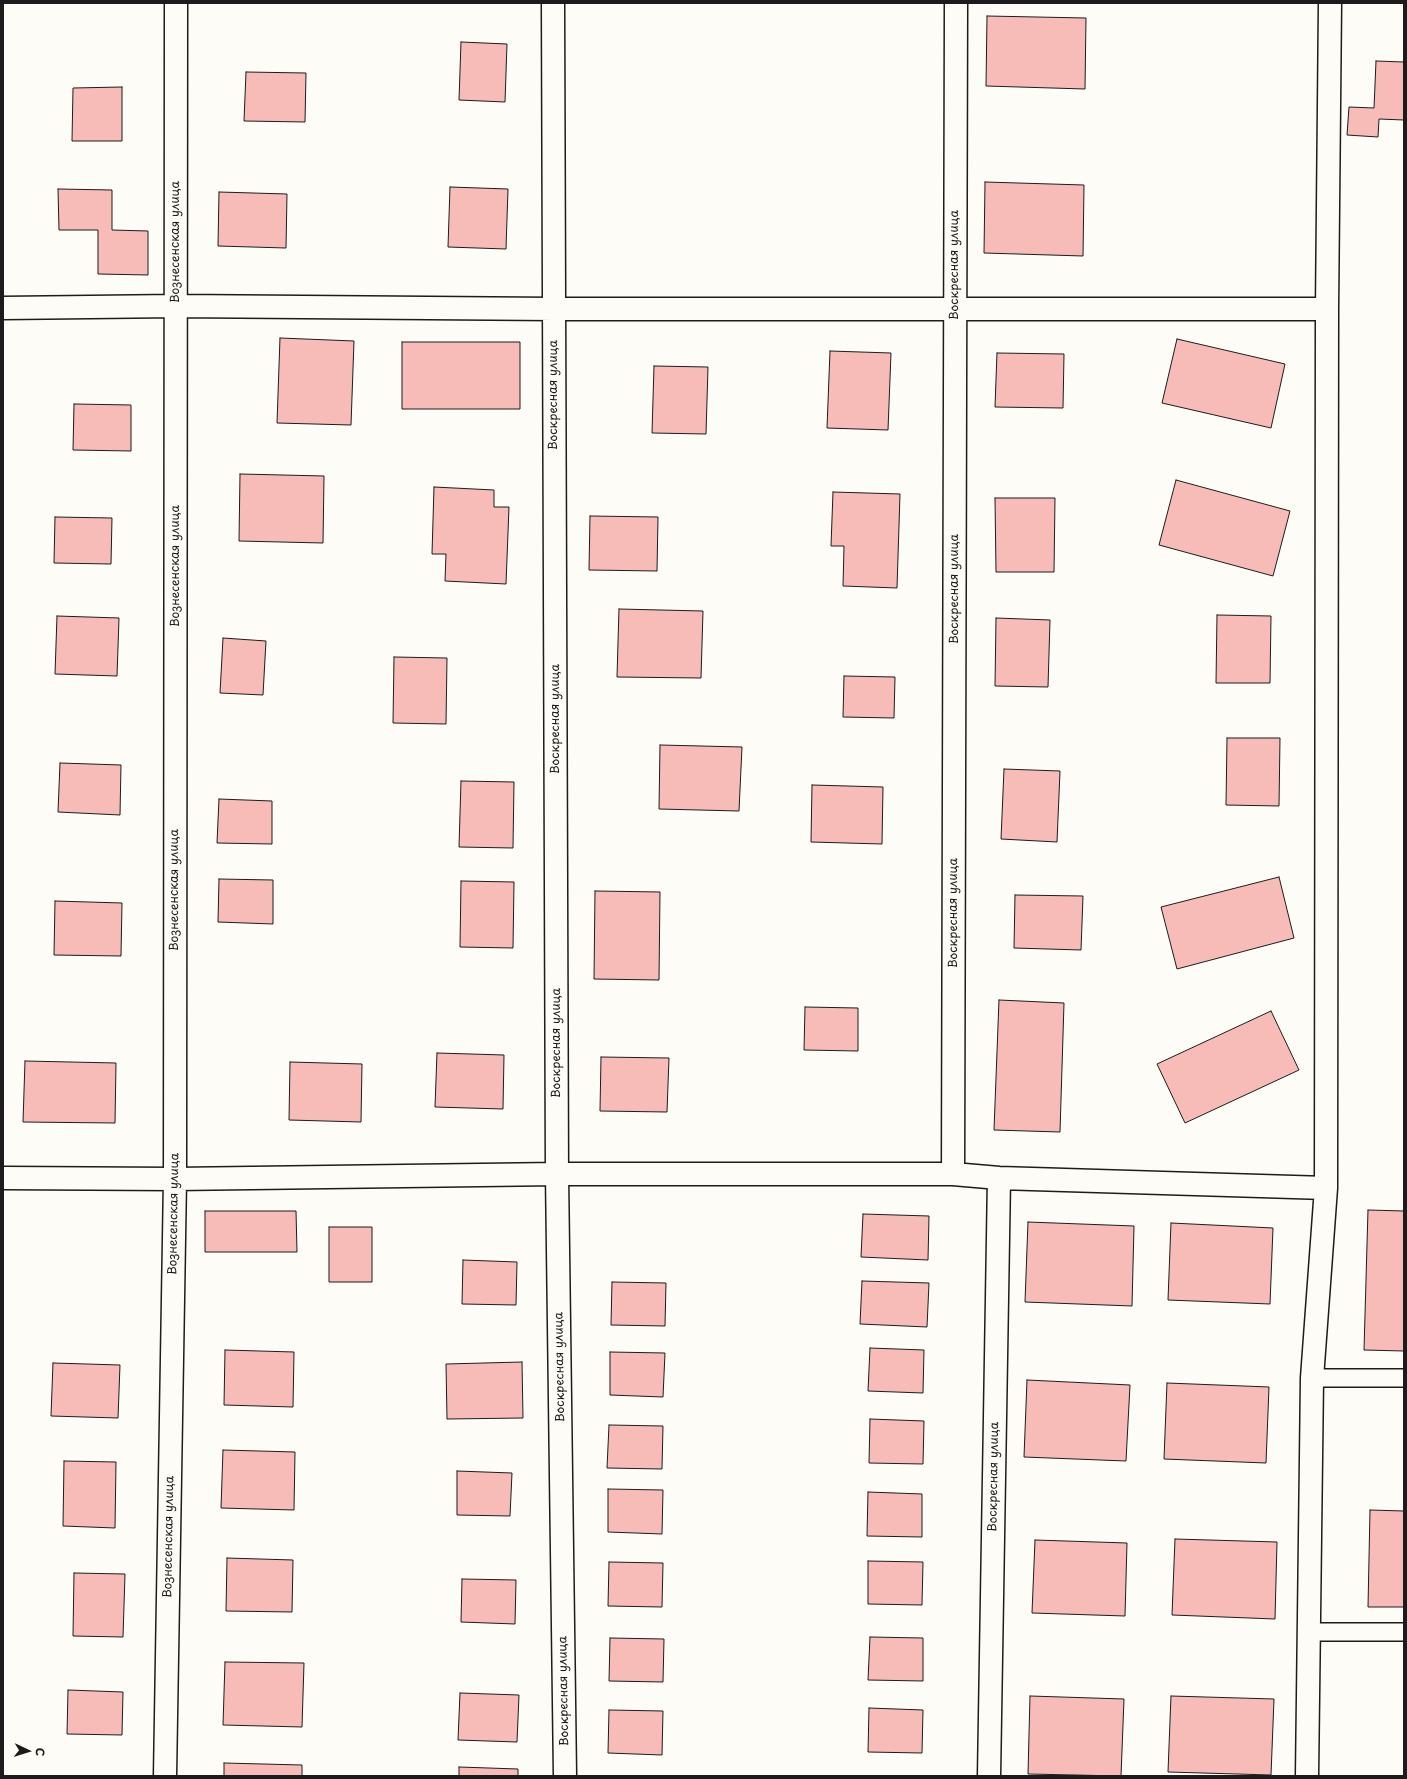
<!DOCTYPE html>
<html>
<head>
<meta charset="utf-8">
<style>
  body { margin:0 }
  #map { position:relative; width:1407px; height:1779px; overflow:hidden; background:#fdfcf7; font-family:"Playpen Sans",sans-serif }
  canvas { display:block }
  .frame { position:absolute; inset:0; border:4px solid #1c1c1c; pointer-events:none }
  .north { position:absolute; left:8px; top:1731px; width:40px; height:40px; -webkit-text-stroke:3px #fdfcf7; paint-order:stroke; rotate:94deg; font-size:11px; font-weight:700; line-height:16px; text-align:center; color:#1c1c1c }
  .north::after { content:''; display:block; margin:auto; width:14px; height:18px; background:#1c1c1c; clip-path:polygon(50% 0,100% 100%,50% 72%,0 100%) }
</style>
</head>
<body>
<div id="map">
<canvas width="1407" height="1779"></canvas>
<div class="frame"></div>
<div class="north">С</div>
</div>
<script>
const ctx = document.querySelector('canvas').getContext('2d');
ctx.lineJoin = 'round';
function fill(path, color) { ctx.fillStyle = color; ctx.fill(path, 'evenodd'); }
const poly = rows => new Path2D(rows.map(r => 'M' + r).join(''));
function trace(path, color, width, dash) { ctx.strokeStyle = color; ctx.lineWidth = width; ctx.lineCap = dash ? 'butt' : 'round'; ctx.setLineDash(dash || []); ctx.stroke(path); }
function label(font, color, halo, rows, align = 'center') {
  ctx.font = font + ' "Playpen Sans",sans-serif'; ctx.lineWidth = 3; ctx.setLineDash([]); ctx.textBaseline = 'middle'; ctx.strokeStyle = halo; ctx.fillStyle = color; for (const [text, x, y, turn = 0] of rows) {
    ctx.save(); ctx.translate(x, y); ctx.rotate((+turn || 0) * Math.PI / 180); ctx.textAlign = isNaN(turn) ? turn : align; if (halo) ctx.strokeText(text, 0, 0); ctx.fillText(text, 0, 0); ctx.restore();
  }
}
const building = poly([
  [987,16,1086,18,1085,89,986,86,987,16],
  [461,42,507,44,505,102,459,100,461,42],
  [1376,61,1404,62,1404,120,1379,119,1378,137,1347,135,1349,107,1374,108,1376,61],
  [246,72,306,73,305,122,244,121,246,72],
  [122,87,122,141,72,141,73,88,122,87],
  [985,182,1084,185,1083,256,984,253,985,182],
  [450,187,508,189,506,249,448,247,450,187],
  [58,189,112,190,112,230,148,231,148,275,98,274,98,230,59,230,58,189],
  [219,192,287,194,286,248,218,246,219,192],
  [280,338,354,341,351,425,277,423,280,338],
  [1177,339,1285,364,1271,428,1162,403,1177,339],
  [402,342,520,342,520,409,402,409,402,342],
  [830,351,891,353,888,430,827,428,830,351],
  [997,353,1064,354,1063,408,995,407,997,353],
  [654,366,708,367,706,434,652,433,654,366],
  [74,404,131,405,131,451,73,450,74,404],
  [240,474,324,476,323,543,239,541,240,474],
  [1176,480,1290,511,1273,576,1159,545,1176,480],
  [434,487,494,490,494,507,509,507,506,584,445,581,446,554,432,554,434,487],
  [833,492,900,494,897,588,843,586,844,546,831,546,833,492],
  [995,498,1055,498,1054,572,996,572,995,498],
  [590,516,658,517,657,571,589,570,590,516],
  [55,517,112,518,111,564,54,563,55,517],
  [619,609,703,611,701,678,617,677,619,609],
  [1217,615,1271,616,1270,683,1216,683,1217,615],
  [57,616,119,618,117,676,55,674,57,616],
  [996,618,1050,620,1048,687,995,686,996,618],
  [223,638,266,641,263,695,220,693,223,638],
  [394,657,447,658,446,724,393,723,394,657],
  [844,676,895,677,894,718,843,717,844,676],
  [1227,738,1280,738,1279,806,1226,805,1227,738],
  [660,745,742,747,739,811,659,809,660,745],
  [60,763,121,765,120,815,58,812,60,763],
  [1004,769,1060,771,1057,842,1001,839,1004,769],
  [461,781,514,782,513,848,459,847,461,781],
  [812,785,883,787,882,844,811,842,812,785],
  [219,799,272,801,272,844,217,843,219,799],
  [1279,877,1294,938,1177,969,1161,907,1279,877],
  [219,879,273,880,273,924,218,922,219,879],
  [461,881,514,882,513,948,460,947,461,881],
  [595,891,660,892,659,980,594,979,595,891],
  [1015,895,1083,896,1081,950,1014,948,1015,895],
  [55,901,122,903,121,956,54,955,55,901],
  [999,1000,1064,1003,1060,1132,994,1130,999,1000],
  [805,1007,858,1008,858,1051,804,1050,805,1007],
  [1271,1011,1299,1070,1185,1123,1157,1064,1271,1011],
  [437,1053,504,1055,503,1109,435,1107,437,1053],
  [601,1057,669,1058,667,1112,600,1111,601,1057],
  [25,1061,116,1063,115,1123,23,1122,25,1061],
  [290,1062,362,1064,361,1122,289,1120,290,1062],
  [1368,1210,1404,1211,1404,1351,1364,1350,1368,1210],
  [205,1211,296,1211,297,1252,205,1252,205,1211],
  [863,1214,929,1216,928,1260,861,1257,863,1214],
  [1028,1222,1134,1226,1132,1306,1025,1302,1028,1222],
  [1171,1223,1273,1228,1270,1304,1168,1300,1171,1223],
  [329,1227,372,1227,372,1282,329,1282,329,1227],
  [463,1260,517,1262,516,1305,462,1304,463,1260],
  [862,1281,929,1283,927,1327,860,1324,862,1281],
  [612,1282,666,1283,665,1326,611,1325,612,1282],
  [870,1348,924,1350,923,1393,868,1391,870,1348],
  [225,1350,294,1352,293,1407,224,1405,225,1350],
  [610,1352,665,1353,663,1397,610,1395,610,1352],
  [522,1362,523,1418,447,1419,446,1364,522,1362],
  [53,1363,120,1365,118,1418,51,1416,53,1363],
  [1027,1380,1130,1385,1126,1461,1024,1457,1027,1380],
  [1167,1383,1269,1387,1266,1463,1164,1459,1167,1383],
  [870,1419,924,1421,923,1464,869,1463,870,1419],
  [609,1425,663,1426,662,1469,607,1468,609,1425],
  [223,1450,295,1452,294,1510,221,1508,223,1450],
  [64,1461,116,1462,115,1528,63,1526,64,1461],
  [457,1471,512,1473,510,1516,457,1515,457,1471],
  [608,1489,663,1490,662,1534,608,1532,608,1489],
  [868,1492,922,1494,922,1537,867,1536,868,1492],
  [1370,1510,1404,1511,1404,1607,1368,1607,1370,1510],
  [1175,1539,1277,1542,1275,1619,1172,1615,1175,1539],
  [1035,1540,1127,1543,1125,1616,1032,1613,1035,1540],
  [227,1558,293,1560,292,1612,226,1611,227,1558],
  [868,1561,923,1562,922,1605,868,1604,868,1561],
  [609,1562,663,1563,662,1607,608,1606,609,1562],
  [74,1573,125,1574,123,1637,73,1636,74,1573],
  [462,1579,516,1580,515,1624,461,1622,462,1579],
  [870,1637,923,1638,923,1681,868,1680,870,1637],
  [610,1638,664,1639,663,1682,609,1681,610,1638],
  [225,1662,304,1663,302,1727,223,1725,225,1662],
  [68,1690,123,1692,122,1735,67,1734,68,1690],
  [460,1693,519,1695,517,1742,458,1740,460,1693],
  [1030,1696,1124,1699,1121,1776,1028,1774,1030,1696],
  [1171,1696,1274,1699,1271,1775,1168,1772,1171,1696],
  [869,1708,923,1710,922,1753,868,1752,869,1708],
  [609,1710,663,1711,662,1755,608,1753,609,1710],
  [224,1763,302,1765,302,1776,224,1776,224,1763],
  [459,1767,518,1769,518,1776,459,1776,459,1767]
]);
const service = poly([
  [1312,1378,1404,1378],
  [1309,1632,1404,1632]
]);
const minor = poly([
  [553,3,557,1174,565,1776],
  [3,308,177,306,554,309,1327,309],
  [953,1174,956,3],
  [3,1178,175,1179,557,1174,953,1174,999,1178,1326,1188],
  [165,1776,175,1179,176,3],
  [989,1776,999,1178],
  [1307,1776,1312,1378,1326,1188,1327,309,1330,3]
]);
const streetNames = [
  ["Вознесенская улица",176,242,-90],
  ["Воскресная улица",955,265,-90],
  ["Воскресная улица",554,395,-90],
  ["Вознесенская улица",176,566,-90],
  ["Воскресная улица",955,589,-90],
  ["Воскресная улица",556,719,-90],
  ["Вознесенская улица",175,890,-90],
  ["Воскресная улица",954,913,-90],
  ["Воскресная улица",557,1043,-90],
  ["Вознесенская улица",174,1214,-89],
  ["Воскресная улица",560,1367,-91],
  ["Воскресная улица",994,1477,-89],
  ["Вознесенская улица",169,1537,-89],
  ["Воскресная улица",564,1691,-91]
];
fill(building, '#f7bbb8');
trace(building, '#1c1c1c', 1);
trace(service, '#1c1c1c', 20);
trace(minor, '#1c1c1c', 25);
trace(service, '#fdfcf7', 17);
trace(minor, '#fdfcf7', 22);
label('12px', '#1c1c1c', '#fdfcf7', streetNames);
</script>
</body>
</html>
